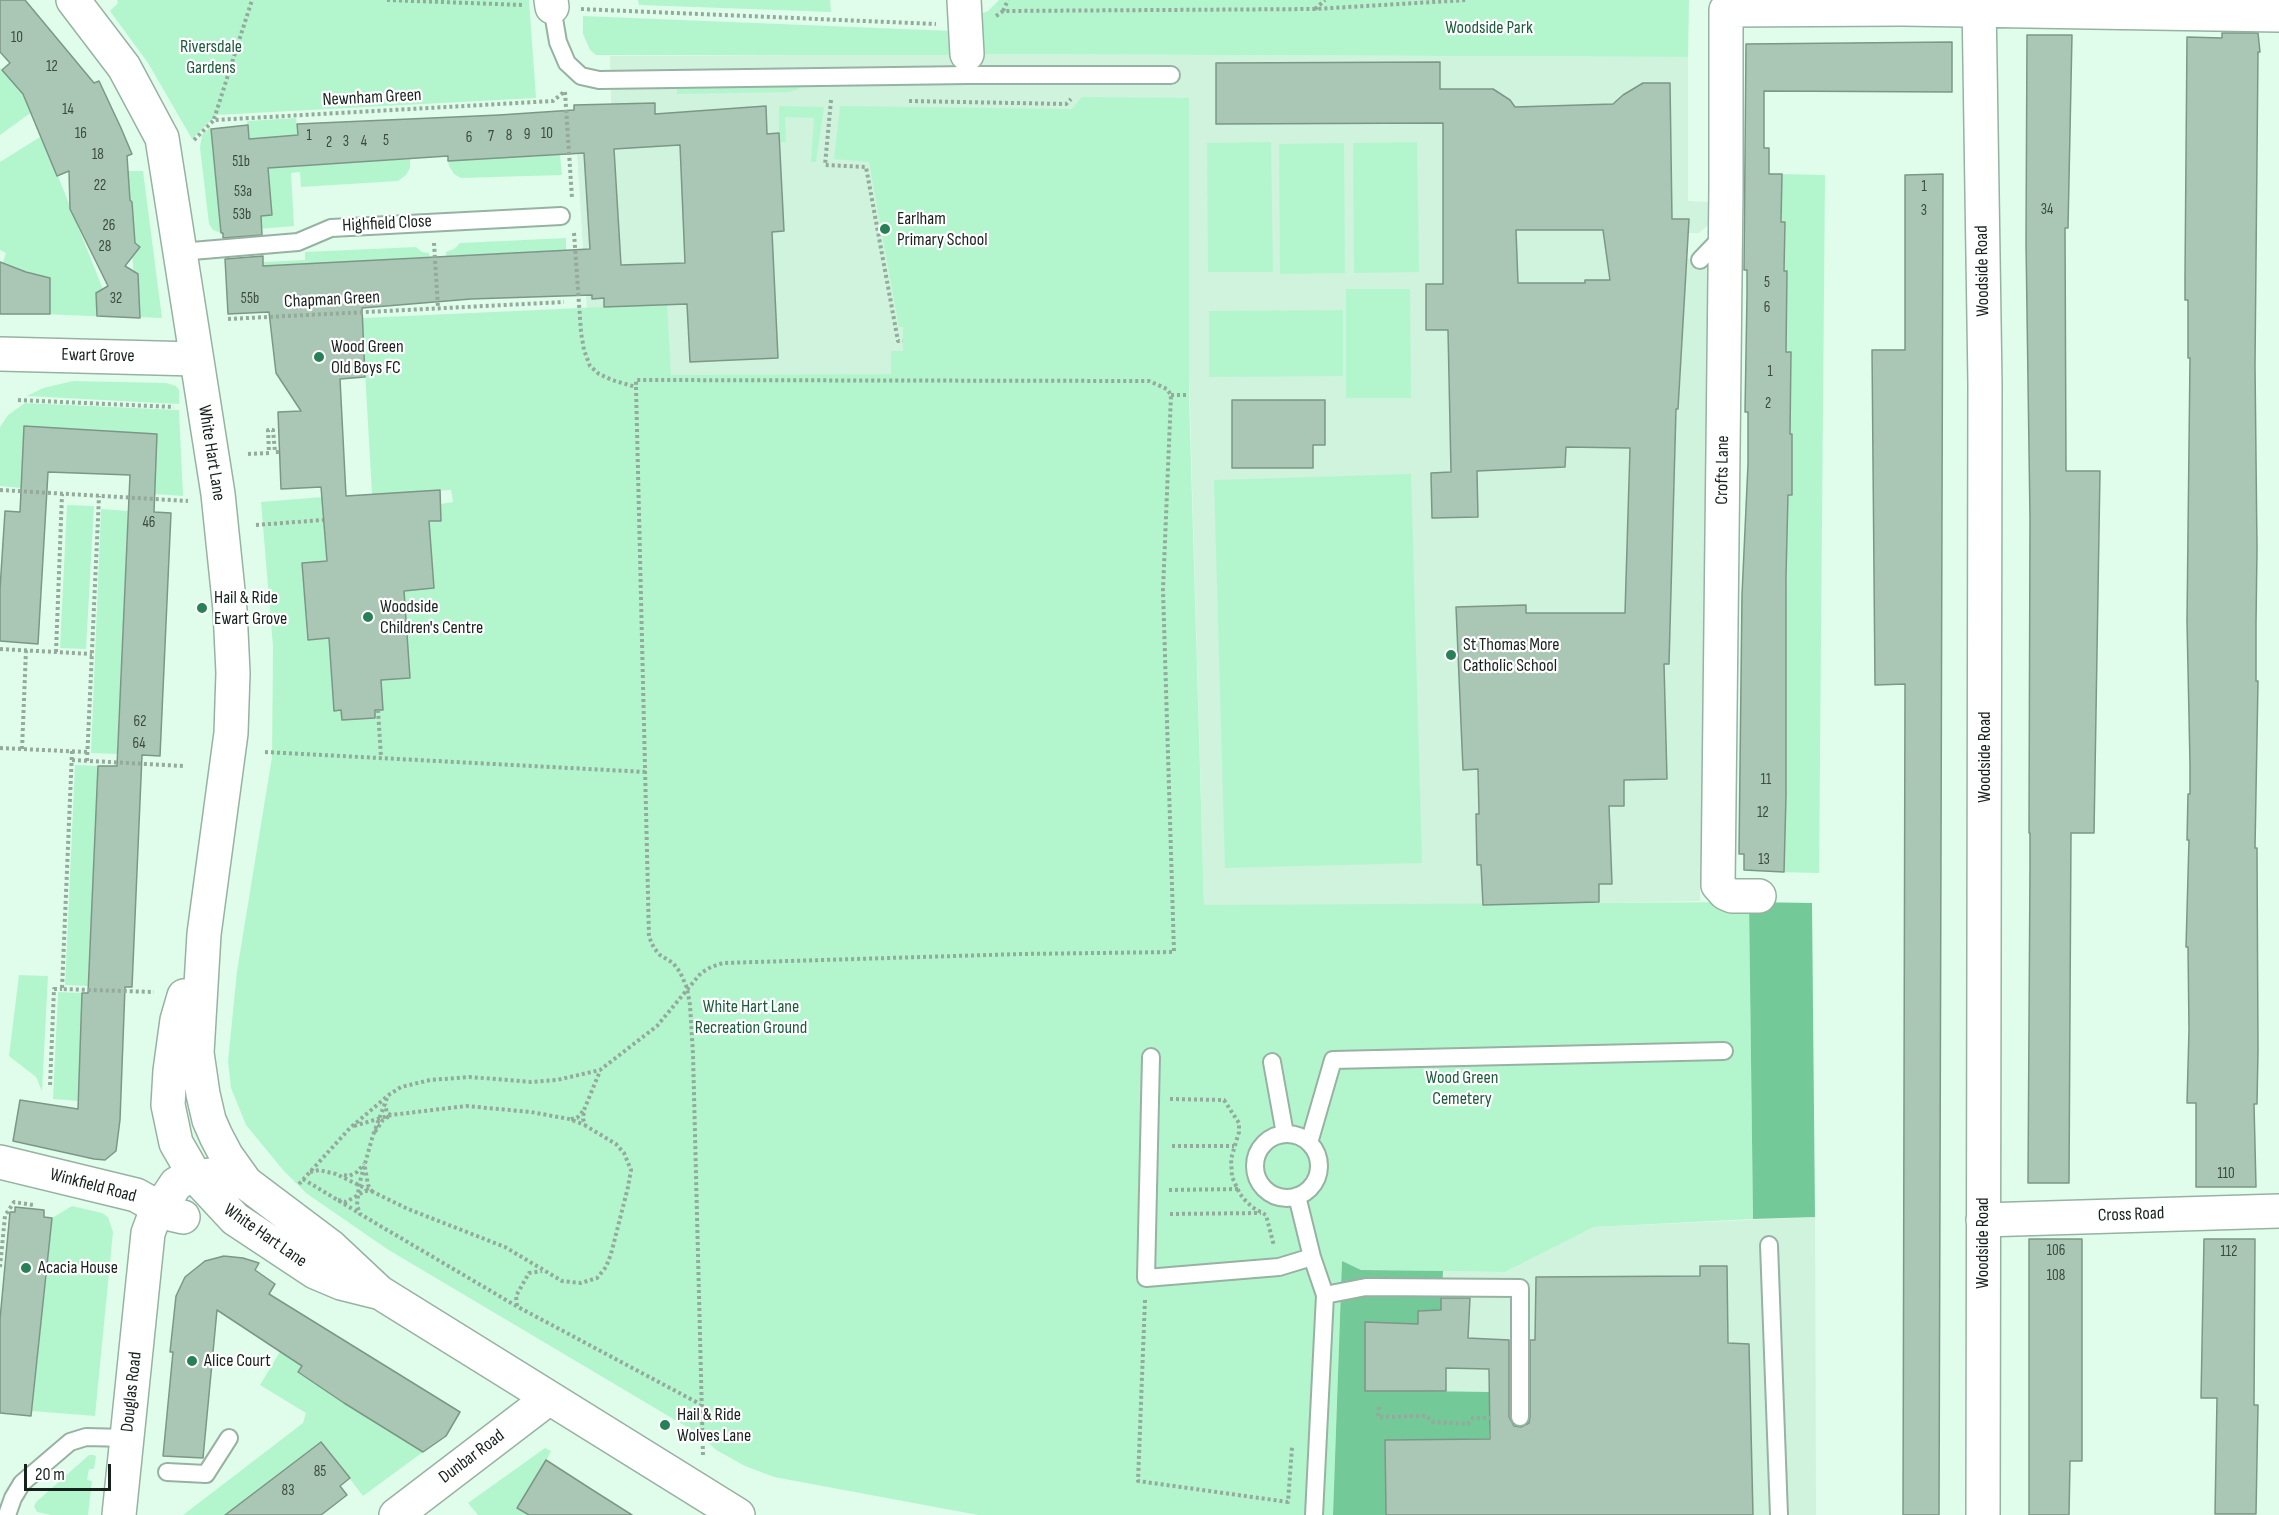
<!DOCTYPE html>
<html>
<head>
<meta charset="utf-8">
<style>
  body { margin:0 }
  #map { position:relative; width:2279px; height:1515px; overflow:hidden; background:#e0fdeb; font-family:"Sofia Sans Condensed",sans-serif }
  canvas { display:block }
  .scale { position:absolute; left:24px; top:1464px; width:87px; height:27px; box-sizing:border-box; border:3px solid #18221c; border-top:0; padding-left:8px; font-size:18px; line-height:21px; white-space:nowrap; color:#18221c; -webkit-text-stroke:4px #fff; paint-order:stroke }
</style>
</head>
<body>
<div id="map">
<canvas width="2279" height="1515"></canvas>
<div class="scale">20 m</div>
</div>
<script>
const ctx = document.querySelector('canvas').getContext('2d');
ctx.lineJoin = 'round';
function fill(path, color) { ctx.fillStyle = color; ctx.fill(path, 'evenodd'); }
const poly = rows => new Path2D(rows.map(r => 'M' + r).join(''));
function trace(path, color, width, dash) { ctx.strokeStyle = color; ctx.lineWidth = width; ctx.lineCap = dash ? 'butt' : 'round'; ctx.setLineDash(dash || []); ctx.stroke(path); }
function label(font, color, halo, rows, align = 'center') {
  ctx.font = font + ' "Sofia Sans Condensed",sans-serif'; ctx.lineWidth = 4.5; ctx.setLineDash([]); ctx.textBaseline = 'middle'; ctx.strokeStyle = halo; ctx.fillStyle = color; for (const [text, x, y, turn = 0] of rows) {
    ctx.save(); ctx.translate(x, y); ctx.rotate((+turn || 0) * Math.PI / 180); ctx.textAlign = isNaN(turn) ? turn : align; if (halo) ctx.strokeText(text, 0, 0); ctx.fillText(text, 0, 0); ctx.restore();
  }
}
const built = poly([
  [989,54,1688,57,1688,201,1709,202,1708,225,1699,233,1688,233,1687,259,1714,261,1700,901,1483,905,1204,905,1189,375,671,375,588,326,574,105,611,104,610,56],
  [1815,1217,1816,1515,1333,1515,1342,1261,1361,1270,1505,1272,1594,1227]
]);
const green = poly([
  [117,0,529,0,536,98,216,115,192,139,148,63,110,11,118,3],
  [638,0,830,0,831,12,639,5],
  [999,0,1689,0,1688,57,981,54,980,14,988,11],
  [583,16,953,31,954,55,596,55,590,50,583,34],
  [0,68,36,109,0,135],
  [799,84,799,89,789,92,677,94,677,87],
  [1082,97,1189,98,1189,395,1204,905,1749,902,1753,1219,1594,1227,1505,1272,1361,1270,1342,1262,1333,1515,978,1515,774,1477,745,1466,716,1450,702,1436,387,1249,306,1193,283,1170,246,1125,231,1088,228,1061,237,971,272,757,273,647,261,502,322,497,324,528,339,528,341,560,302,563,307,639,329,638,334,710,341,710,342,720,375,718,375,710,383,709,381,680,404,591,434,588,429,521,441,521,441,504,453,502,451,490,372,494,362,318,667,304,671,375,891,374,891,351,903,351,903,327,899,327,869,162,834,159,840,106,1072,109],
  [779,106,824,107,816,162,811,162,814,118,785,117,786,142,779,142],
  [296,118,300,166,410,159,410,168,406,175,398,181,301,187,300,172,291,173,294,226,258,229,257,216,272,214,269,185,249,139,247,121],
  [211,127,213,157,221,233,213,230,209,224,200,148,202,135],
  [40,137,52,161,114,317,42,314,27,290,0,271,6,253,0,250,0,162],
  [1271,142,1273,272,1208,272,1207,143],
  [1417,142,1419,272,1354,273,1353,143],
  [1344,143,1345,273,1280,274,1279,144],
  [560,155,562,175,461,178,454,174,449,166,448,161],
  [126,171,143,171,162,318,137,317],
  [1782,174,1825,175,1819,873,1777,872,1781,683,1786,679,1786,657,1779,607,1786,596,1787,576,1779,564,1781,524,1789,495,1780,486,1785,355,1790,352,1747,329,1781,314],
  [566,238,566,250,446,256,446,252,454,249,460,243],
  [416,247,422,252,429,253,429,257,306,264,308,311,267,312,263,262,305,260,305,252],
  [1346,289,1410,289,1411,398,1346,398],
  [1343,310,1343,376,1209,377,1209,311],
  [73,381,166,383,176,386,179,390,179,404,27,396,43,388],
  [25,403,179,410,183,496,154,494,157,434,24,427,21,488,0,486,0,427,8,415],
  [1411,474,1422,863,1225,868,1214,480],
  [67,505,94,506,86,649,60,648],
  [101,509,128,511,117,754,91,753],
  [75,765,98,766,88,986,65,985],
  [19,975,48,976,42,1091,36,1077,9,1056],
  [58,992,82,993,79,1101,53,1099],
  [72,1206,102,1213,108,1217,113,1232,95,1416,32,1411,52,1218],
  [302,1315,325,1329,298,1373,423,1452,363,1496,322,1443,244,1515,183,1515,303,1423,306,1413,260,1385],
  [545,1448,551,1451,525,1502,547,1515,478,1515,468,1503],
  [89,1455,94,1455,96,1457,94,1469,89,1469,87,1480,92,1481,88,1515,51,1515,37,1512,34,1506,36,1502]
]);
const forest = poly([
  [1749,902,1812,903,1815,1217,1753,1219],
  [1342,1261,1361,1270,1443,1271,1441,1310,1418,1311,1418,1391,1490,1392,1489,1439,1385,1440,1386,1515,1333,1515]
]);
const building = poly([
  [0,0,25,0,94,83,99,81,121,128,132,154,127,156,130,200,132,202,135,243,140,247,125,266,138,274,140,318,97,316,96,293,108,286,70,209,69,171,57,176,23,94,2,70,10,63,0,52,0,0],
  [2222,33,2258,33,2260,52,2258,52,2255,365,2257,549,2256,623,2256,681,2258,681,2255,848,2257,848,2258,1051,2257,1104,2254,1104,2256,1187,2196,1187,2196,1103,2187,1103,2189,1030,2188,947,2186,947,2189,840,2187,840,2188,794,2190,794,2190,764,2187,621,2190,358,2188,358,2188,300,2185,300,2185,276,2187,37,2222,38,2222,33],
  [2027,35,2072,35,2068,228,2065,228,2066,471,2100,471,2094,833,2071,833,2069,1183,2028,1183,2030,867,2030,833,2029,833,2030,518,2026,243,2027,35],
  [1952,42,1952,92,1764,91,1764,148,1769,148,1769,174,1782,174,1781,222,1785,222,1784,271,1787,271,1786,352,1791,352,1790,434,1792,434,1792,495,1788,495,1786,576,1786,796,1784,872,1744,870,1744,854,1739,854,1742,595,1748,464,1748,412,1745,412,1747,295,1747,270,1744,270,1746,44,1952,42],
  [1440,62,1440,89,1493,89,1510,100,1515,107,1613,104,1623,95,1643,83,1670,83,1672,219,1689,219,1678,409,1676,409,1669,664,1664,664,1667,779,1624,780,1624,806,1609,806,1612,884,1599,884,1599,902,1483,905,1481,865,1477,865,1476,814,1479,814,1478,769,1463,770,1456,607,1526,605,1526,613,1625,613,1630,448,1566,447,1565,467,1477,471,1478,517,1432,518,1431,473,1451,472,1448,330,1426,330,1426,284,1443,284,1443,123,1216,124,1216,63,1440,62],
  [1516,230,1603,230,1610,280,1585,280,1585,283,1518,283,1516,230],
  [655,103,655,114,766,106,767,134,779,133,784,231,772,232,778,358,690,362,687,304,604,307,604,298,592,299,592,295,471,299,362,308,365,377,340,379,346,496,440,490,441,521,429,521,434,588,404,591,410,678,381,680,383,710,375,710,375,718,342,720,341,710,334,711,329,638,308,640,302,563,327,561,321,487,281,489,278,412,301,411,276,373,269,312,228,314,225,259,263,256,263,266,590,249,584,153,448,161,448,156,268,168,272,215,261,216,262,235,223,238,223,233,221,233,211,129,248,125,249,139,298,135,297,124,499,115,574,110,574,105,655,103],
  [680,145,685,263,621,265,614,149,680,145],
  [1943,174,1939,1515,1903,1515,1905,684,1875,685,1872,350,1905,350,1905,175,1943,174],
  [0,262,26,272,50,278,50,314,0,314,0,262],
  [1232,400,1325,400,1325,445,1313,445,1313,468,1232,468,1232,400],
  [24,426,157,434,154,512,171,513,160,756,142,755,132,987,125,987,120,1120,116,1151,105,1160,94,1159,13,1141,20,1100,78,1109,82,993,88,993,98,766,117,766,130,475,48,472,38,644,0,641,0,589,5,511,20,512,24,426],
  [15,1207,44,1210,44,1217,52,1218,31,1416,0,1413,0,1319,10,1212,15,1212,15,1207],
  [2029,1239,2082,1239,2082,1461,2070,1461,2069,1515,2029,1515,2029,1239],
  [2204,1239,2255,1239,2254,1405,2258,1405,2256,1514,2215,1514,2217,1398,2201,1398,2204,1239],
  [224,1256,243,1258,259,1263,255,1270,275,1284,269,1294,460,1412,446,1436,423,1452,344,1403,298,1372,302,1366,217,1310,203,1458,163,1456,173,1352,170,1352,176,1296,185,1277,205,1261,224,1256],
  [1700,1266,1727,1266,1728,1343,1749,1344,1753,1515,1386,1515,1385,1440,1490,1439,1489,1369,1446,1368,1446,1391,1365,1391,1365,1322,1418,1324,1418,1311,1441,1310,1441,1298,1470,1298,1468,1338,1509,1340,1509,1417,1514,1426,1521,1427,1529,1423,1530,1417,1530,1340,1535,1340,1536,1277,1700,1276,1700,1266],
  [321,1442,350,1478,340,1486,347,1495,321,1515,225,1515,321,1442],
  [546,1460,591,1489,632,1515,529,1515,517,1508,546,1460]
]);
const path = poly([
  [387,0,523,5],
  [581,9,936,24],
  [1315,9,1325,0],
  [1003,11,1008,0],
  [996,16,1003,11,1315,9,1467,0],
  [565,92,572,198],
  [831,100,825,165,866,167,898,341,903,341],
  [909,101,1066,104,1071,99],
  [214,119,252,0],
  [194,140,214,120,553,101,564,92],
  [574,233,581,332,584,350,590,366,599,374,612,380,636,387,649,937,654,948,660,955,673,963,680,972,687,988,690,1005,693,1054,703,1456],
  [434,243,438,308],
  [228,319,564,302],
  [1171,395,1189,395],
  [18,400,174,407],
  [248,454,269,453,268,430,273,430,275,452,280,452],
  [0,490,188,501],
  [256,525,323,520],
  [0,649,92,654],
  [56,652,62,494],
  [378,710,381,757],
  [0,748,87,752],
  [22,749,26,650],
  [72,751,62,989,154,992],
  [265,752,646,772],
  [72,760,183,766],
  [87,761,99,496],
  [50,1085,54,989,62,989],
  [387,1098,373,1135,359,1185,357,1205,360,1214,518,1307,700,1404],
  [1170,1099,1224,1100,1239,1123,1239,1132,1231,1159,1232,1177,1240,1194,1245,1200,1252,1207,1266,1215,1274,1246],
  [571,1119,577,1118,584,1110],
  [354,1126,391,1115,466,1106,531,1112,569,1119,585,1125],
  [375,1132,383,1120,391,1115,387,1113,385,1104],
  [1172,1146,1234,1146],
  [310,1172,319,1170,336,1174,408,1209,505,1247,562,1281,581,1283,597,1278,606,1267,611,1254,628,1187,631,1170,624,1153,616,1144,586,1126,583,1119,584,1110,600,1071],
  [344,1175,349,1176,357,1172,364,1164],
  [303,1179,359,1213],
  [299,1184,350,1128,390,1094,401,1087,430,1080,470,1077,531,1082,557,1080,600,1070,657,1026,701,973,711,967,723,963,1021,954,1174,952,1163,590,1171,395,1167,389,1149,381,636,380,636,387],
  [1169,1190,1238,1189],
  [338,1200,346,1202,365,1191,372,1191,368,1185,365,1167],
  [1170,1214,1261,1213],
  [0,1267,5,1216,14,1202,33,1205],
  [1145,1300,1138,1481,1288,1502,1292,1447],
  [517,1306,516,1296,529,1273,542,1271],
  [1379,1407,1378,1417,1426,1416,1433,1422,1468,1424,1473,1418,1490,1418]
]);
const lane = poly([
  [552,7,558,42,567,63,581,76,599,80,968,75,1171,75],
  [180,252,298,242,331,228,561,216],
  [1700,260,1723,236],
  [1151,1057,1146,1278,1279,1267,1312,1257],
  [1272,1062,1285,1134],
  '1255 1166a32 32 0 1 1 64 0a32 32 0 1 1-64 0Z',
  [1309,1143,1333,1060,1724,1051],
  [1297,1196,1312,1257,1325,1295,1314,1515],
  [1769,1245,1779,1515],
  [1325,1295,1366,1287,1520,1288,1520,1417],
  [167,1472,206,1474,229,1438],
  [7,1515,13,1498,22,1483,70,1442,86,1437,127,1438]
]);
const street = poly([
  [551,0,552,7],
  [964,0,967,54],
  [1979,0,1985,384,1983,1515],
  [0,354,196,359],
  [1759,896,1732,896,1725,893,1718,885,1726,188,1726,10,1902,9,2279,15],
  [0,1162,136,1195,170,1214,183,1217],
  [1983,1220,2279,1211],
  [119,1515,148,1233,154,1217,176,1184,186,1178,210,1175,246,1183]
]);
const secondary = poly([
  [73,0,124,67,162,138,218,494,230,610,233,673,231,733,204,934,197,1053,203,1094,209,1120,216,1136,226,1155,246,1183,331,1247,379,1292,738,1515],
  [184,996,177,1020,170,1071,168,1105,176,1143,195,1176,235,1219,315,1272,341,1283,377,1292],
  [396,1515,548,1399]
]);
const markers = [
  [885,229,6,"#288156"],
  [319,357,6,"#288156"],
  [202,608,6,"#288156"],
  [368,617,6,"#288156"],
  [1451,655,6,"#288156"],
  [26,1268,6,"#288156"],
  [192,1361,6,"#288156"],
  [665,1425,6,"#288156"]
];
const numberNames = [
  ["10",17,38],
  ["12",52,67],
  ["14",68,110],
  ["16",81,134],
  ["10",547,134],
  ["9",527,135],
  ["1",309,136],
  ["8",509,136],
  ["7",491,137],
  ["6",469,138],
  ["5",386,141],
  ["3",346,142],
  ["4",364,142],
  ["2",329,143],
  ["18",98,155],
  ["51b",241,162],
  ["22",100,186],
  ["1",1924,187],
  ["53a",243,192],
  ["34",2047,210],
  ["3",1924,211],
  ["53b",242,215],
  ["26",109,226],
  ["28",105,247],
  ["5",1767,283],
  ["32",116,299],
  ["55b",250,299],
  ["6",1767,308],
  ["1",1770,372],
  ["2",1768,404],
  ["46",149,523],
  ["62",140,722],
  ["64",139,744],
  ["11",1766,780],
  ["12",1763,813],
  ["13",1764,860],
  ["110",2226,1174],
  ["106",2056,1251],
  ["112",2229,1252],
  ["108",2056,1276],
  ["85",320,1472],
  ["83",288,1491]
];
const parkNames = [
  ["Woodside Park",1489,28],
  ["Riversdale",211,47],
  ["Gardens",211,68],
  ["White Hart Lane",751,1007],
  ["Recreation Ground",751,1028],
  ["Wood Green",1462,1078],
  ["Cemetery",1462,1099]
];
const streetNames = [
  ["Newnham Green",372,98,-3],
  ["Highfield Close",387,224,-3],
  ["Woodside Road",1983,271,-91],
  ["Chapman Green",332,300,-3],
  ["Ewart Grove",98,356,1],
  ["White Hart Lane",211,453,81],
  ["Crofts Lane",1723,470,-89],
  ["Woodside Road",1985,757,-90],
  ["Winkfield Road",93,1186,15],
  ["Cross Road",2131,1215,-2],
  ["White Hart Lane",265,1236,35],
  ["Woodside Road",1983,1243,-90],
  ["Douglas Road",132,1392,-84],
  ["Dunbar Road",472,1457,-37]
];
const poiNames = [
  ["Earlham",897,219],
  ["Primary School",897,240],
  ["Wood Green",331,347],
  ["Old Boys FC",331,368],
  ["Hail & Ride",214,598],
  ["Ewart Grove",214,619],
  ["Woodside",380,607],
  ["Children's Centre",380,628],
  ["St Thomas More",1463,645],
  ["Catholic School",1463,666],
  ["Acacia House",38,1268],
  ["Alice Court",204,1361],
  ["Hail & Ride",677,1415],
  ["Wolves Lane",677,1436]
];
fill(built, '#cff3dd');
fill(green, '#b3f6ce');
fill(forest, '#74c999');
fill(building, '#aac6b4');
trace(building, '#7d9787', 1.5);
trace(lane, '#97b2a2', 20);
trace(street, '#97b2a2', 36);
trace(secondary, '#97b2a2', 36);
trace(path, '#94aa9c', 4, [3, 3]);
trace(lane, '#fff', 16);
trace(street, '#fff', 33);
trace(secondary, '#fff', 33);
for (const [x, y, r, color] of markers) { const dot = new Path2D(); dot.arc(x, y, r, 0, 2 * Math.PI); ctx.fillStyle = color; ctx.fill(dot); trace(dot, '#fff', 2); }
label('15px', '#3c4b42', null, numberNames);
label('18px', '#1c5b3c', '#fff', parkNames);
label('18px', '#18221c', '#fff', streetNames);
label('18px', '#18221c', '#fff', poiNames, 'left');
</script>
</body>
</html>
